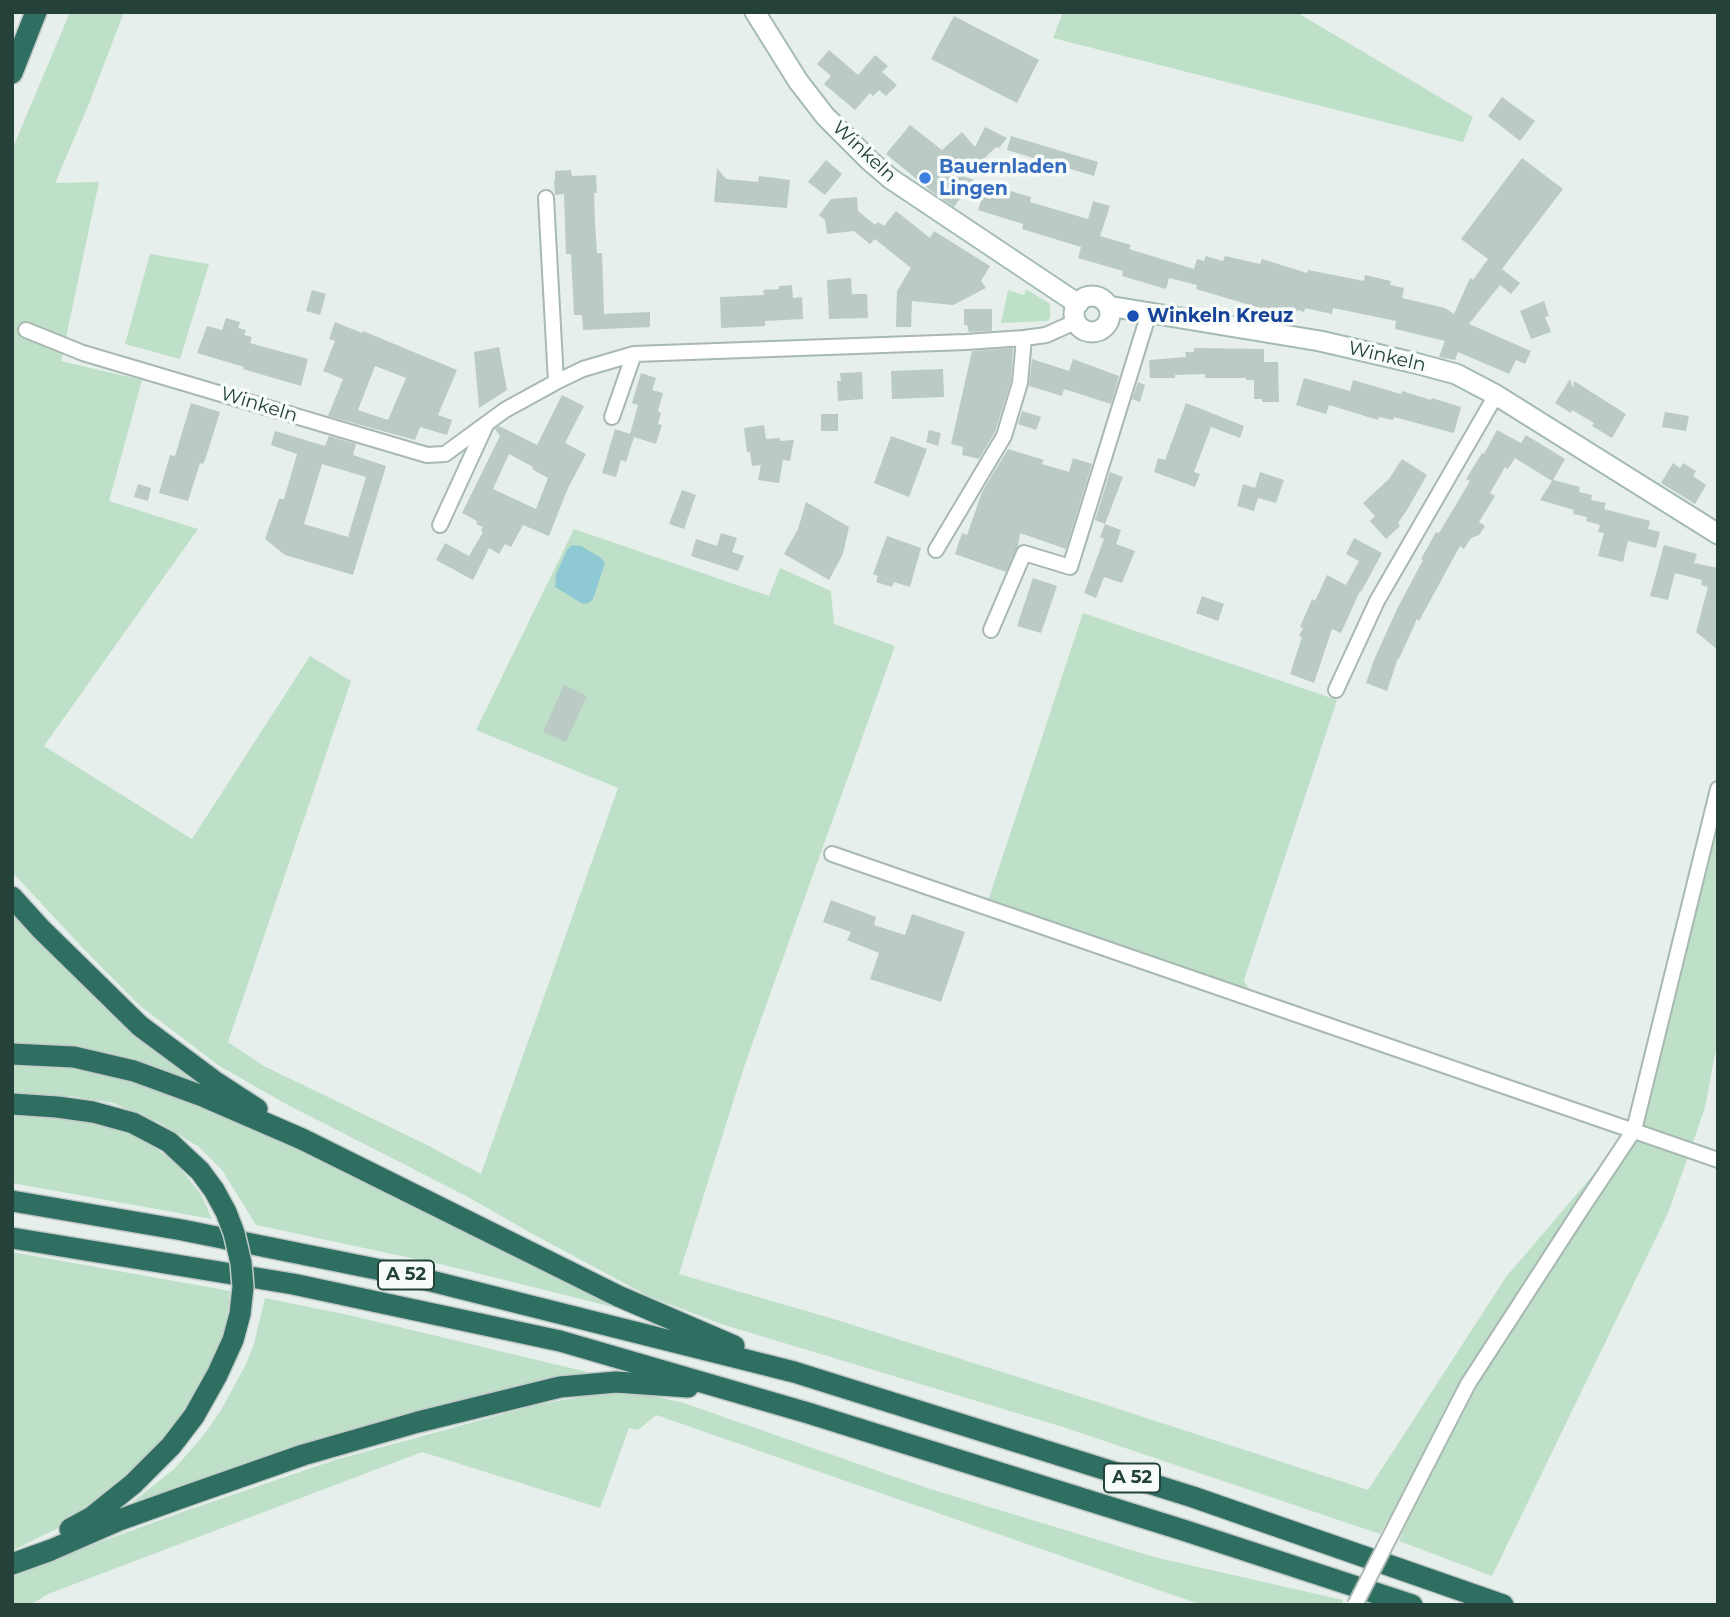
<!DOCTYPE html>
<html>
<head>
<meta charset="utf-8">
<style>
  body { margin:0 }
  #map { position:relative; width:1730px; height:1617px; overflow:hidden; background:#e6efeb; font-family:Montserrat,sans-serif }
  canvas { display:block }
  .frame { position:absolute; inset:0; border:14px solid #24423a; pointer-events:none }
</style>
</head>
<body>
<div id="map">
<canvas width="1730" height="1617"></canvas>
<div class="frame"></div>
</div>
<script>
const ctx = document.querySelector('canvas').getContext('2d');
ctx.lineJoin = 'round';
function fill(path, color) { ctx.fillStyle = color; ctx.fill(path, 'evenodd'); }
const poly = rows => new Path2D(rows.map(r => 'M' + r).join(''));
function trace(path, color, width, dash) { ctx.strokeStyle = color; ctx.lineWidth = width; ctx.lineCap = dash ? 'butt' : 'round'; ctx.setLineDash(dash || []); ctx.stroke(path); }
function label(font, color, halo, rows, align = 'center') {
  ctx.font = font + ' Montserrat,sans-serif'; ctx.lineWidth = 7; ctx.setLineDash([]); ctx.textBaseline = 'middle'; ctx.strokeStyle = halo; ctx.fillStyle = color; for (const [text, x, y, turn = 0] of rows) {
    ctx.save(); ctx.translate(x, y); ctx.rotate((+turn || 0) * Math.PI / 180); ctx.textAlign = isNaN(turn) ? turn : align; if (halo) ctx.strokeText(text, 0, 0); ctx.fillText(text, 0, 0); ctx.restore();
  }
}
const green = poly([
  [70,12,124,12,88,106,55,183,99,182,61,361,142,380,109,501,198,529,44,746,192,839,310,656,351,681,228,1042,264,1066,427,1145,481,1174,618,788,476,730,574,529,769,596,780,568,831,591,834,624,895,646,745,1064,679,1274,837,1320,1091,1400,1368,1490,1506,1277,1639,1121,1718,771,1718,1038,1705,1108,1668,1213,1492,1576,1399,1541,1413,1505,1401,1498,1380,1534,1063,1427,721,1324,648,1296,531,1233,468,1197,286,1104,218,1065,139,1005,81,946,12,872,12,150],
  [1063,12,1296,12,1473,117,1463,142,1053,38],
  [150,254,209,264,180,359,125,344],
  [1026,289,1050,304,1050,318,1047,321,1001,323,1008,290,1024,295],
  [1083,613,1337,700,1244,980,1250,992,986,907],
  [12,906,213,1090,149,1064,117,1055,53,1045,12,1045],
  [58,1062,124,1073,190,1097,412,1204,629,1311,444,1265,256,1225,222,1170,199,1147,160,1123,113,1103,70,1096,12,1095,12,1063],
  [12,1115,39,1116,108,1125,149,1143,178,1165,202,1196,212,1219,12,1183],
  [12,1252,230,1291,228,1316,221,1346,194,1401,134,1476,72,1521,12,1551],
  [265,1298,353,1316,600,1375,129,1505,174,1469,203,1436,221,1410,246,1364,254,1344],
  [626,1393,642,1394,681,1402,927,1488,1154,1557,1343,1600,1341,1605,1202,1605,656,1415,638,1430,629,1428,600,1508,422,1452,48,1594,30,1605,12,1605,12,1577,73,1552,188,1510,335,1460,536,1405,580,1397]
]);
const water = poly([
  [572,545,581,546,591,552,600,557,605,563,593,599,589,603,583,604,555,587,556,574,567,550]
]);
const building = poly([
  [954,16,1039,60,1017,103,931,59],
  [829,50,858,75,875,55,888,66,882,72,897,85,886,96,879,90,873,96,870,93,855,110,824,84,831,76,817,64],
  [1502,97,1535,121,1520,141,1488,116],
  [910,125,942,150,962,132,975,147,985,127,1007,138,999,148,996,147,965,177,974,180,954,207,931,191,886,154],
  [1011,136,1098,162,1094,176,1007,150],
  [1522,158,1563,189,1502,269,1520,283,1511,294,1500,285,1469,324,1531,351,1525,364,1516,360,1509,374,1458,352,1455,360,1439,357,1445,341,1395,329,1396,321,1333,308,1332,314,1305,308,1304,312,1297,310,1294,318,1196,289,1197,285,1169,278,1166,289,1122,276,1123,271,1078,258,1081,247,1022,229,1023,224,978,210,986,184,1031,197,1030,202,1088,219,1093,201,1110,206,1100,236,1131,245,1129,249,1194,269,1197,259,1204,261,1206,256,1223,261,1225,256,1260,264,1262,259,1307,273,1308,270,1364,281,1365,275,1391,281,1390,285,1404,288,1402,298,1445,308,1454,314,1470,278,1473,280,1488,259,1461,239],
  [826,160,842,174,825,195,808,182],
  [717,168,726,179,758,182,759,176,790,180,787,208,714,202],
  [571,170,572,176,596,175,597,193,594,193,595,223,597,253,602,253,604,314,650,312,650,327,583,330,582,315,574,315,571,254,566,254,564,194,555,195,554,180,555,180,555,171],
  [857,197,858,211,875,225,878,222,884,226,896,211,930,238,934,231,990,266,981,281,986,288,953,305,912,301,911,327,896,327,897,291,911,268,875,239,870,244,854,231,827,234,825,220,819,215,831,199],
  [851,278,852,294,867,294,868,318,829,319,827,280],
  [792,285,793,298,802,297,803,319,765,321,765,326,721,328,720,297,764,295,763,290,779,289,779,286],
  [312,290,326,294,320,315,306,311],
  [1544,301,1549,316,1545,317,1551,332,1531,339,1520,311],
  [964,309,992,309,992,331,969,332,967,325,964,325],
  [226,318,240,322,238,328,246,330,244,335,252,337,250,343,308,359,301,386,243,369,244,367,197,353,207,326,222,330],
  [335,322,362,333,363,331,457,370,438,415,452,420,447,435,420,427,415,440,328,416,343,379,323,371,335,341,329,339],
  [375,366,406,378,388,420,358,410],
  [499,347,507,390,479,408,474,352],
  [1013,348,1011,381,995,432,979,459,962,455,963,447,951,444,972,351],
  [1194,348,1264,349,1264,362,1278,362,1279,402,1262,402,1262,399,1254,399,1254,380,1246,380,1246,378,1205,378,1205,374,1175,375,1175,378,1150,378,1149,360,1186,357,1185,352,1194,352],
  [1032,359,1069,371,1073,359,1119,376,1111,404,1064,389,1062,396,1029,386],
  [943,369,944,397,892,399,891,371],
  [862,372,863,399,838,401,837,381,841,381,840,373],
  [641,373,656,378,652,390,663,393,658,411,661,413,658,424,662,425,656,444,634,437,626,462,621,460,616,477,602,473,615,429,630,434,638,405,632,403],
  [1304,378,1350,391,1353,380,1401,394,1402,391,1431,400,1432,398,1461,407,1454,433,1394,417,1393,420,1379,417,1378,420,1329,405,1326,414,1296,405],
  [1570,379,1573,388,1574,381,1626,414,1612,438,1592,426,1594,423,1572,410,1571,413,1555,403],
  [1138,382,1145,385,1140,402,1132,399],
  [562,395,584,406,565,443,586,454,568,488,549,536,523,525,511,547,505,544,499,554,489,548,473,580,436,560,445,543,469,556,483,532,481,531,483,527,476,524,477,521,462,513,500,436,495,429,499,426,537,445],
  [509,454,533,467,532,469,548,478,536,509,493,489],
  [191,403,220,412,206,457,203,464,200,463,188,501,159,493,170,455,175,456],
  [1186,403,1244,426,1240,438,1211,427,1194,472,1200,474,1195,487,1154,472,1158,458,1165,460],
  [1022,411,1041,417,1036,430,1018,424],
  [1665,412,1689,416,1686,431,1662,427],
  [821,414,838,414,838,431,821,431],
  [764,425,766,439,780,438,780,441,794,440,790,461,783,460,779,483,758,480,761,465,752,466,750,452,747,452,744,428],
  [929,430,941,433,938,446,926,442],
  [1497,430,1521,443,1526,435,1565,459,1553,480,1580,487,1579,492,1592,495,1591,500,1606,503,1604,509,1650,521,1648,529,1660,532,1656,548,1628,541,1623,562,1598,556,1604,533,1598,532,1600,525,1586,521,1587,517,1573,514,1574,510,1540,500,1552,481,1515,458,1508,469,1505,467,1490,493,1495,496,1479,522,1485,526,1479,535,1471,538,1464,549,1460,546,1419,621,1417,619,1399,659,1398,658,1387,691,1366,683,1374,660,1397,609,1423,560,1421,559,1436,532,1439,533,1470,481,1466,479,1482,453,1484,454],
  [275,431,325,446,329,436,356,444,353,455,386,466,353,575,285,555,265,539,279,499,284,499,297,454,271,445],
  [322,464,366,477,348,537,304,524],
  [891,436,927,449,909,497,874,483],
  [1008,449,1044,460,1042,464,1069,472,1073,458,1092,464,1066,549,1020,533,1018,546,1006,572,955,554,962,533,967,535,982,492],
  [1402,459,1427,475,1407,510,1398,523,1400,526,1386,539,1370,521,1375,516,1363,503,1389,479],
  [1673,463,1680,468,1683,463,1696,471,1693,476,1706,485,1695,504,1661,483],
  [1110,472,1123,477,1105,524,1095,520],
  [1260,472,1284,480,1276,503,1258,498,1254,511,1237,506,1243,484,1255,488],
  [138,484,151,488,148,501,134,497],
  [682,490,696,495,684,529,669,524],
  [806,502,849,527,843,554,829,580,784,554,798,529],
  [1105,524,1121,530,1116,544,1135,551,1122,583,1104,577,1096,598,1084,593,1104,539,1100,537],
  [721,533,737,538,732,552,744,556,738,571,691,556,696,539,717,546],
  [887,536,921,548,910,587,894,582,892,587,876,582,878,576,873,574],
  [1354,538,1382,553,1361,592,1360,591,1341,633,1332,629,1314,683,1290,674,1302,637,1299,636,1303,628,1300,627,1312,599,1315,601,1327,575,1346,585,1359,561,1346,554],
  [1664,545,1697,554,1694,563,1718,568,1718,624,1716,630,1718,632,1718,650,1696,632,1708,587,1701,585,1702,580,1675,573,1668,600,1650,596],
  [1033,578,1057,586,1041,633,1017,626],
  [1202,596,1224,604,1218,621,1196,613],
  [564,685,587,696,566,742,543,732],
  [831,900,876,917,874,925,905,935,912,914,965,932,941,1002,870,979,879,953,847,940,851,932,823,922]
]);
const street = poly([
  [546,198,556,382],
  [26,330,83,353,427,455,445,454,505,410,556,382,583,369,634,354,966,342,1024,338,1046,335,1075,322],
  [612,417,634,354],
  [440,525,486,425],
  [936,550,1004,436,1020,383,1024,338],
  [991,630,1024,553,1070,567,1149,313],
  [1336,690,1377,601,1496,395],
  [832,854,1718,1160],
  [1410,1497,1468,1384,1582,1208,1634,1130,1718,789]
]);
const secondary = poly([
  [755,12,798,81,825,116,870,161,891,179,1078,304],
  '1074 314a18 18 0 1 1 36 0a18 18 0 1 1-36 0Z',
  [1108,306,1320,341,1415,363,1456,374,1496,395,1718,534]
]);
const highway = poly([
  [12,73,36,12],
  [12,897,41,929,140,1026,214,1081,257,1109],
  [12,1054,74,1057,134,1071,205,1097,302,1139,618,1296,734,1346],
  [12,1104,57,1107,93,1112,133,1123,169,1142,200,1171,214,1190],
  [12,1201,182,1230,411,1276,794,1372,1193,1497,1503,1605],
  [12,1238,293,1284,560,1341,808,1413,1183,1530,1412,1605],
  [70,1529,92,1517,133,1484,171,1446,194,1416,217,1375],
  [12,1564,51,1550,122,1519,189,1495,303,1455,418,1422,560,1387,616,1382,688,1387]
]);
const streetBridge = poly([
  [1355,1605,1410,1497]
]);
const highwayBridge = poly([
  [214,1190,226,1212,234,1233,241,1263,243,1287,240,1314,233,1340,217,1375]
]);
const markers = [
  [925,178,7,"#3f7fe0"],
  [1133,316,7,"#1a4fb4"]
];
const shields = [
  [406,1275,56],
  [1132,1478,56]
];
const shieldNames = [
  ["A 52",406,1275],
  ["A 52",1132,1478]
];
const streetNames = [
  ["Winkeln",864,152,43],
  ["Winkeln",1387,357,13],
  ["Winkeln",259,405,17]
];
const shopNames = [
  ["Bauernladen",939,167],
  ["Lingen",939,189]
];
const transitNames = [
  ["Winkeln Kreuz",1147,316]
];
fill(green, '#bfe0c8');
fill(water, '#8ec9d4');
fill(building, '#bbcac4');
trace(street, '#a8b8b2', 18);
trace(secondary, '#a4bbb3', 23);
trace(highway, '#c2cac8', 24);
trace(street, '#fff', 14);
trace(secondary, '#fff', 19);
trace(highway, '#2f6f62', 21);
trace(streetBridge, '#a8b8b2', 18, []);
trace(highwayBridge, '#c2cac8', 24, []);
trace(streetBridge, '#fff', 14);
trace(highwayBridge, '#2f6f62', 21);
for (const [x, y, r, color] of markers) { const dot = new Path2D(); dot.arc(x, y, r, 0, 2 * Math.PI); ctx.fillStyle = color; ctx.fill(dot); trace(dot, '#f7fbf9', 2.5); }
for (const [x, y, w] of shields) { const box = new Path2D(); box.roundRect(x - w / 2, y - 14.5, w, 29, 5); ctx.fillStyle = '#f7fbf9'; ctx.fill(box); trace(box, '#24423a', 2); }
label('bold 18px', '#24423a', null, shieldNames);
label('19px', '#24423a', '#f7fbf9', streetNames);
label('bold 19px', '#366cbe', '#f7fbf9', shopNames, 'left');
label('bold 19px', '#164399', '#f7fbf9', transitNames, 'left');
</script>
</body>
</html>
